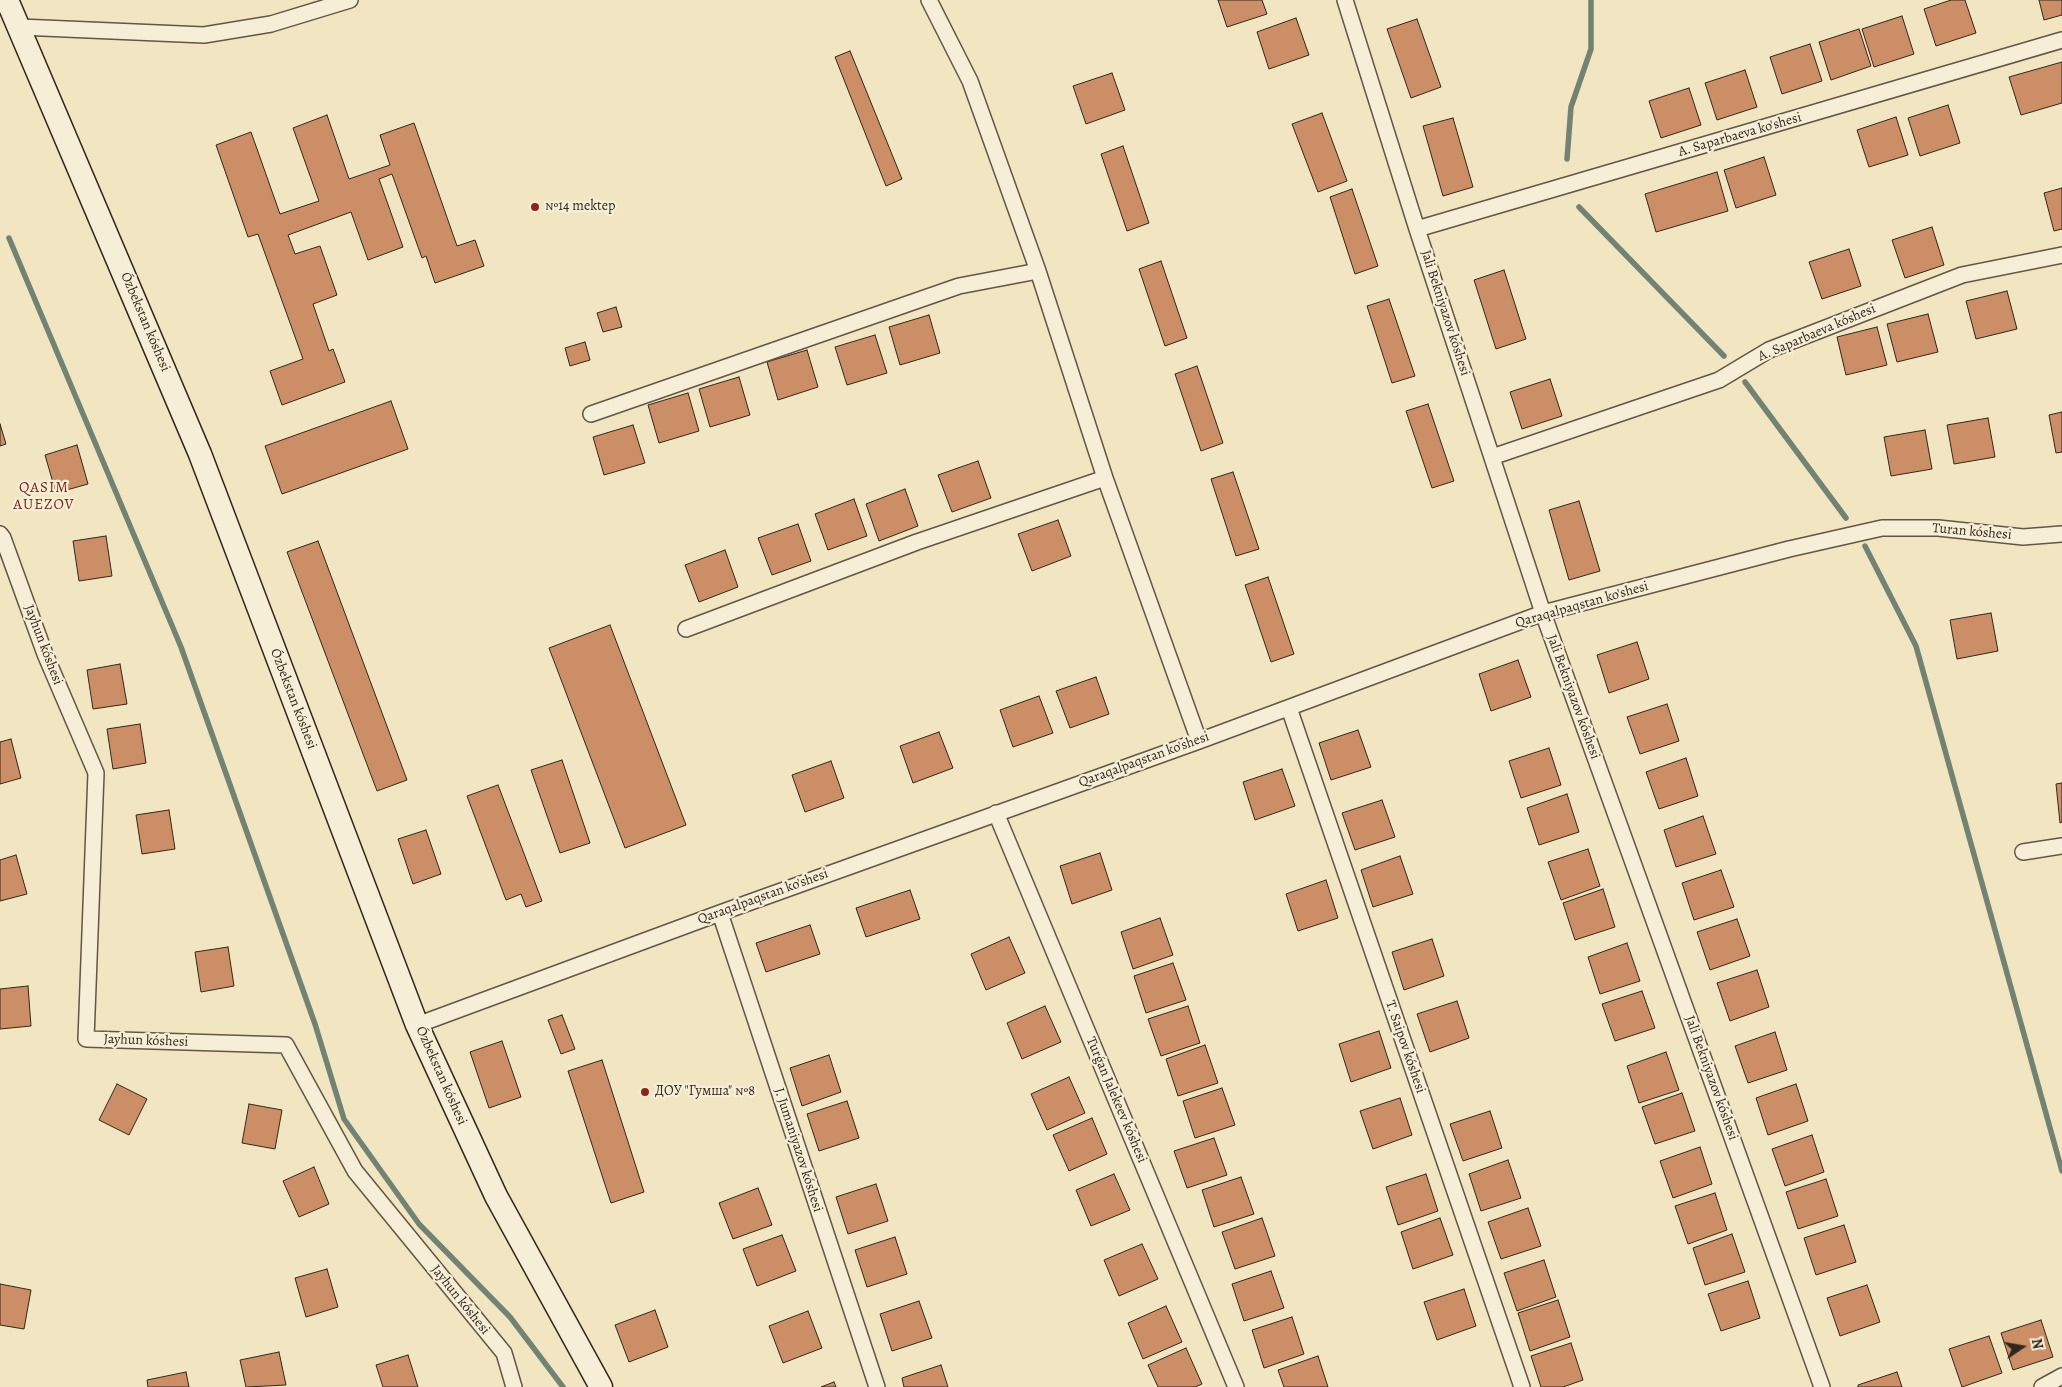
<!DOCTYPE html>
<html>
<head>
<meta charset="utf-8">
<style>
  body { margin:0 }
  #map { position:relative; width:2062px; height:1387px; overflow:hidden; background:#f2e5c1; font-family:Alegreya,serif }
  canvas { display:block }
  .north { position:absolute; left:1997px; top:1322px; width:50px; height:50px; -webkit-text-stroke:4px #f7eed7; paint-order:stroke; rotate:78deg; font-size:14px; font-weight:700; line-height:20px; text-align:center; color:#32271c }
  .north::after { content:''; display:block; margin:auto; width:18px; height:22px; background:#32271c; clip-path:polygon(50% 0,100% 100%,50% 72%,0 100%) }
</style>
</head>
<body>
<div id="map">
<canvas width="2062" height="1387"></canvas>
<div class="north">N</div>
</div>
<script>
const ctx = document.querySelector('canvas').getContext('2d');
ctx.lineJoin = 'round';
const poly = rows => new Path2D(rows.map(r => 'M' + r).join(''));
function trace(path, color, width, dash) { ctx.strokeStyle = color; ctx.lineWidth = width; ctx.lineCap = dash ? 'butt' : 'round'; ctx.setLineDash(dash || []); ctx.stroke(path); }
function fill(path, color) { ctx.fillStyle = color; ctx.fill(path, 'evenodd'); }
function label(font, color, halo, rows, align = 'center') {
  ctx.font = font + ' Alegreya,serif'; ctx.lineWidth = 4.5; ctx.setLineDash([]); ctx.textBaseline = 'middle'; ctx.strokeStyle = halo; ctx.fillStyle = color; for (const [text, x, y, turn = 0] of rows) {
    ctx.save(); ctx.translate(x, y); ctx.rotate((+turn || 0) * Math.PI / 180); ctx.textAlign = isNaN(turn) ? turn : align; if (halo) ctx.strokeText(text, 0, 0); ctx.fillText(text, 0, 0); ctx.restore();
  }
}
const stream = poly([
  [1567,159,1571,107,1591,49,1591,0],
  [1579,207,1724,356],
  [9,238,181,647,315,1024,344,1119,419,1224,510,1317,563,1387],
  [1745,382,1846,518],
  [1865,546,1916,646,2062,1171]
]);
const building = poly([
  [1218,0,1262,0,1267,14,1227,27,1218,0],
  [1951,0,1965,0,1976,33,1936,46,1924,9,1951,0],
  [2039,0,2062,0,2062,15,2044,20,2039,0],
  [1902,16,1914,54,1874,67,1862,29,1902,16],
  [1296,18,1309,55,1269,69,1257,32,1296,18],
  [1417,19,1441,87,1411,98,1387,29,1417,19],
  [1859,29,1871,66,1831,80,1819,42,1859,29],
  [1810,44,1822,81,1782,94,1770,57,1810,44],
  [850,51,902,179,886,186,835,57,850,51],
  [2062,62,2062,103,2021,115,2009,77,2062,62],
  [1745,70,1757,107,1717,120,1705,83,1745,70],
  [1112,73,1125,110,1086,124,1073,86,1112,73],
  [1689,88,1701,125,1661,138,1649,101,1689,88],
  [1948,105,1960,143,1920,156,1908,118,1948,105],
  [1322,113,1347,181,1318,192,1292,124,1322,113],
  [327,115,349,179,390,165,380,135,414,123,457,246,475,240,484,266,435,283,426,256,422,258,392,174,379,179,403,247,368,260,351,212,288,235,295,254,320,246,337,295,313,304,329,351,333,349,345,382,282,405,270,371,303,359,258,234,248,237,216,145,251,132,280,214,319,201,293,128,327,115],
  [1896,117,1908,155,1869,167,1857,130,1896,117],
  [1453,118,1473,187,1443,196,1423,126,1453,118],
  [1123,146,1149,223,1127,231,1101,154,1123,146],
  [1764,157,1776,195,1736,208,1724,170,1764,157],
  [1717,172,1728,211,1656,232,1645,194,1717,172],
  [2062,188,2062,229,2054,231,2044,193,2062,188],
  [1352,189,1378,266,1355,274,1330,197,1352,189],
  [1932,227,1944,265,1905,278,1892,240,1932,227],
  [1849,249,1861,286,1822,299,1809,262,1849,249],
  [1161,261,1187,338,1165,346,1139,269,1161,261],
  [1504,270,1526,339,1496,349,1474,280,1504,270],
  [2007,291,2017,329,1976,339,1966,301,2007,291],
  [1389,299,1415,376,1392,383,1367,306,1389,299],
  [616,307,622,327,603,332,597,313,616,307],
  [1928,314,1938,352,1897,362,1887,324,1928,314],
  [929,315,940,353,900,365,889,327,929,315],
  [1877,327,1887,365,1846,375,1837,337,1877,327],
  [875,335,887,373,847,385,835,347,875,335],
  [585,342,590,360,570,366,565,348,585,342],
  [807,350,818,387,778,400,767,362,807,350],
  [1197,366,1223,443,1201,451,1175,374,1197,366],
  [739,377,750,415,710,427,699,389,739,377],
  [1550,379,1562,416,1522,429,1510,392,1550,379],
  [688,393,699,431,659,443,648,405,688,393],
  [391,401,408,449,282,494,265,446,391,401],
  [1428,404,1454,481,1432,488,1406,411,1428,404],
  [2062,412,2062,452,2056,453,2049,415,2062,412],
  [1988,418,1995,457,1954,464,1947,425,1988,418],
  [0,424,6,444,0,446,0,424],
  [633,425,645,463,604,475,593,437,633,425],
  [1925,430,1932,469,1891,476,1884,437,1925,430],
  [77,445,88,484,56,493,45,455,77,445],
  [978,461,991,498,952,512,938,475,978,461],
  [1233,472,1259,549,1236,556,1211,479,1233,472],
  [905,489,918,526,879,541,866,504,905,489],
  [854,499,867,536,828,550,815,514,854,499],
  [1579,501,1600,571,1569,580,1549,510,1579,501],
  [1058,520,1071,556,1032,571,1018,534,1058,520],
  [798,524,811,561,772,575,758,538,798,524],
  [106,536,112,576,79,581,73,541,106,536],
  [318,541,407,780,377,791,287,552,318,541],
  [725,550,738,587,699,602,685,565,725,550],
  [1268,577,1294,654,1271,662,1245,585,1268,577],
  [1991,613,1998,651,1957,659,1950,620,1991,613],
  [610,625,686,825,625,848,549,648,610,625],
  [1637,642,1649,679,1609,693,1597,655,1637,642],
  [1518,660,1531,697,1491,711,1479,674,1518,660],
  [120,664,127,704,93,709,87,670,120,664],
  [1096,677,1109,714,1070,728,1056,691,1096,677],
  [1039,696,1053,733,1013,747,1000,710,1039,696],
  [1667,704,1679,741,1640,754,1627,717,1667,704],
  [140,724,146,763,113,769,107,729,140,724],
  [1358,730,1371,767,1331,780,1319,743,1358,730],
  [939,732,953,768,913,783,900,746,939,732],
  [11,739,21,778,0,784,0,742,11,739],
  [1549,748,1561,785,1521,798,1509,761,1549,748],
  [1686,758,1698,796,1659,809,1646,772,1686,758],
  [562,760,590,843,560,853,531,770,562,760],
  [831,761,844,798,805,812,792,775,831,761],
  [1282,769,1295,806,1255,820,1243,782,1282,769],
  [2062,783,2062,822,2060,823,2056,784,2062,783],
  [498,785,542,901,526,907,521,894,506,900,467,796,498,785],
  [1567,794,1579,832,1539,845,1527,808,1567,794],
  [1382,800,1395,837,1355,850,1342,813,1382,800],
  [169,810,175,849,142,854,136,815,169,810],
  [1703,816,1716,854,1676,867,1664,830,1703,816],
  [426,830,441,874,413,884,398,839,426,830],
  [1588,849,1600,886,1561,900,1548,862,1588,849],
  [1100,853,1112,890,1072,904,1060,866,1100,853],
  [16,855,27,894,0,901,0,860,16,855],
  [1400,856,1413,894,1373,907,1361,870,1400,856],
  [1721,870,1734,907,1694,920,1682,883,1721,870],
  [1326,880,1338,918,1298,931,1286,894,1326,880],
  [1603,889,1615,927,1575,940,1563,903,1603,889],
  [910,890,920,919,866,937,856,908,910,890],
  [1160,918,1173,955,1133,969,1121,932,1160,918],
  [1737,919,1750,956,1710,970,1697,932,1737,919],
  [810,925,820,954,766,972,756,943,810,925],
  [1009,937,1025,973,986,990,971,954,1009,937],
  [1432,939,1444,976,1404,990,1392,952,1432,939],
  [1627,943,1640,981,1600,994,1588,957,1627,943],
  [228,947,234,986,201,992,195,952,228,947],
  [1173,963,1186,1000,1146,1013,1134,976,1173,963],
  [1757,970,1769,1007,1730,1021,1717,983,1757,970],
  [28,986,31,1026,0,1029,0,989,28,986],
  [1642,991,1655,1028,1615,1041,1602,1004,1642,991],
  [1457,1001,1469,1038,1430,1052,1417,1014,1457,1001],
  [1045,1006,1061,1042,1022,1059,1007,1023,1045,1006],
  [1188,1006,1200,1043,1161,1056,1148,1019,1188,1006],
  [562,1015,575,1049,561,1054,548,1020,562,1015],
  [1379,1031,1391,1068,1351,1082,1339,1044,1379,1031],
  [1775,1032,1787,1070,1748,1083,1735,1046,1775,1032],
  [502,1041,521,1097,489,1108,470,1052,502,1041],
  [1205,1045,1218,1083,1178,1096,1166,1059,1205,1045],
  [1666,1052,1679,1090,1639,1103,1627,1066,1666,1052],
  [829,1055,841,1092,802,1106,790,1068,829,1055],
  [602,1060,644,1192,611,1203,568,1071,602,1060],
  [1069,1077,1085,1113,1047,1130,1031,1094,1069,1077],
  [117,1084,147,1099,129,1135,99,1120,117,1084],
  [1796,1084,1808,1121,1768,1135,1756,1098,1796,1084],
  [1222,1088,1235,1125,1195,1138,1183,1101,1222,1088],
  [1682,1093,1695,1131,1655,1144,1642,1107,1682,1093],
  [1400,1098,1412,1135,1373,1149,1360,1111,1400,1098],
  [847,1101,859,1138,819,1151,807,1114,847,1101],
  [249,1104,282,1110,275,1149,242,1143,249,1104],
  [1490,1111,1502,1148,1463,1161,1450,1124,1490,1111],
  [1092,1118,1107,1154,1069,1171,1053,1135,1092,1118],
  [1812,1135,1824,1172,1785,1186,1772,1149,1812,1135],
  [1214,1138,1227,1175,1187,1188,1174,1151,1214,1138],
  [1700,1147,1712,1184,1673,1198,1660,1161,1700,1147],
  [1508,1160,1521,1198,1481,1211,1469,1174,1508,1160],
  [314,1167,329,1204,299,1217,283,1181,314,1167],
  [1114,1174,1130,1210,1091,1226,1076,1190,1114,1174],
  [1426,1174,1438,1211,1398,1225,1386,1187,1426,1174],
  [1241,1177,1254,1214,1214,1227,1202,1190,1241,1177],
  [1826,1179,1838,1216,1798,1229,1786,1192,1826,1179],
  [876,1184,888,1221,848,1234,836,1197,876,1184],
  [758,1188,772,1225,733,1239,719,1203,758,1188],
  [1715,1193,1727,1230,1688,1244,1675,1206,1715,1193],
  [1528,1208,1541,1246,1501,1259,1488,1222,1528,1208],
  [1262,1218,1275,1256,1235,1269,1222,1232,1262,1218],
  [1440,1218,1453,1255,1413,1269,1401,1232,1440,1218],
  [1844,1225,1856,1262,1816,1275,1804,1238,1844,1225],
  [1732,1234,1745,1272,1705,1285,1693,1248,1732,1234],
  [782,1235,796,1271,757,1286,743,1249,782,1235],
  [895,1237,907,1274,867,1287,855,1250,895,1237],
  [1142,1244,1158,1279,1119,1296,1104,1260,1142,1244],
  [1544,1260,1556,1297,1517,1311,1504,1273,1544,1260],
  [327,1269,338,1307,306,1317,295,1278,327,1269],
  [1271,1271,1284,1308,1244,1321,1232,1284,1271,1271],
  [1748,1281,1760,1318,1721,1331,1708,1294,1748,1281],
  [0,1284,31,1290,24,1329,0,1325,0,1284],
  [1867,1285,1880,1322,1840,1336,1827,1298,1867,1285],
  [1464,1289,1476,1326,1437,1340,1424,1302,1464,1289],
  [1558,1300,1570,1337,1530,1351,1518,1313,1558,1300],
  [919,1301,932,1338,892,1351,880,1314,919,1301],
  [1166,1306,1182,1342,1143,1359,1128,1323,1166,1306],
  [655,1310,668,1347,629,1362,615,1325,655,1310],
  [808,1311,822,1348,783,1363,769,1326,808,1311],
  [1292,1317,1304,1354,1264,1368,1252,1330,1292,1317],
  [2041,1320,2053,1357,2013,1370,2001,1333,2041,1320],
  [1989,1336,2002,1373,1962,1387,1949,1349,1989,1336],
  [1571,1343,1583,1380,1563,1387,1541,1387,1531,1356,1571,1343],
  [1186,1348,1202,1384,1195,1387,1158,1387,1148,1365,1186,1348],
  [279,1352,286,1385,246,1387,240,1360,279,1352],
  [408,1355,418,1387,383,1387,376,1365,408,1355],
  [1318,1356,1328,1387,1284,1387,1278,1370,1318,1356],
  [941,1365,948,1387,904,1387,902,1378,941,1365],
  [186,1372,189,1387,148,1387,147,1380,186,1372],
  [1897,1372,1902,1387,1858,1387,1858,1385,1897,1372],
  [834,1382,836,1387,821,1387,834,1382]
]);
const street = poly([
  [929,0,970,81,1038,271,1105,478,1199,741],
  [1345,0,1417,229,1543,613,1822,1387],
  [20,27,204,35,271,24,350,0],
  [1417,229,2062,40],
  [591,414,959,286,1038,271],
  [1492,457,1719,380,1769,350,1962,275,2062,255],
  [0,534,3,538,45,654,96,773,86,1039,286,1045,355,1171,504,1353,514,1387],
  [686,629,917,542,1105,478],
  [1289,708,1522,1387],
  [996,813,1236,1387],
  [2023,852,2062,846],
  [720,913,877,1387],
  [417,1025,720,913,1199,741,1543,613,1789,549,1882,528,1938,528,2023,537,2062,534],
  [2042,1387,2062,1376]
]);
const secondary = poly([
  [7,0,200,454,417,1025,496,1196,601,1387]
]);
const markers = [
  [535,207,5,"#8f2418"],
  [645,1092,5,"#8f2418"]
];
const streetNames = [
  ["A. Saparbaeva ko'shesi",1740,135,-16],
  ["Jali Bekniyazov kóshesi",1445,313,72],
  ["Ózbekstan kóshesi",145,322,67],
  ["A. Saparbaeva kóshesi",1817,333,-23],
  ["Turan kóshesi",1972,532,5],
  ["Qaraqalpaqstan ko'shesi",1582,605,-16],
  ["Jayhun kóshesi",43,645,69],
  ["Jali Bekniyazov kóshesi",1573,697,70],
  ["Ózbekstan kóshesi",293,699,69],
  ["Qaraqalpaqstan ko'shesi",1144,760,-20],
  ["Qaraqalpaqstan ko'shesi",763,897,-20],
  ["Jayhun kóshesi",146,1041,2],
  ["T. Saipov kóshesi",1405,1047,71],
  ["Ózbekstan kóshesi",441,1076,66],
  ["Jali Bekniyazov kóshesi",1711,1078,70],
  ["Turǵan Jalekeev kóshesi",1116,1100,67],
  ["J. Jumaniyazov kóshesi",798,1150,72],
  ["Jayhun kóshesi",460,1300,51]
];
const poiNames = [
  ["№14 mektep",545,207],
  ["ДОУ \"Гумша\" №8",655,1092]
];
const neighbourhoodNames = [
  ["QASIM",44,488],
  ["AUEZOV",44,505]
];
trace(stream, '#728373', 5.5);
fill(building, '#cb8e66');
trace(building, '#32271c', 1);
trace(street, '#625645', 18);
trace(secondary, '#32271c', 25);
trace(street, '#f7eed7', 15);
trace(secondary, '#f7eed7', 22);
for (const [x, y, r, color] of markers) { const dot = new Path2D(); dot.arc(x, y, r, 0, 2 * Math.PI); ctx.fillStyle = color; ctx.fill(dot); trace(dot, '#f7eed7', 2); }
label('14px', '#32271c', '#f7eed7', streetNames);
label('14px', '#32271c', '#f7eed7', poiNames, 'left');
ctx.letterSpacing = '1px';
label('15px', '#7a1f14', '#f7eed7', neighbourhoodNames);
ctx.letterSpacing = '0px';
</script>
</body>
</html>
